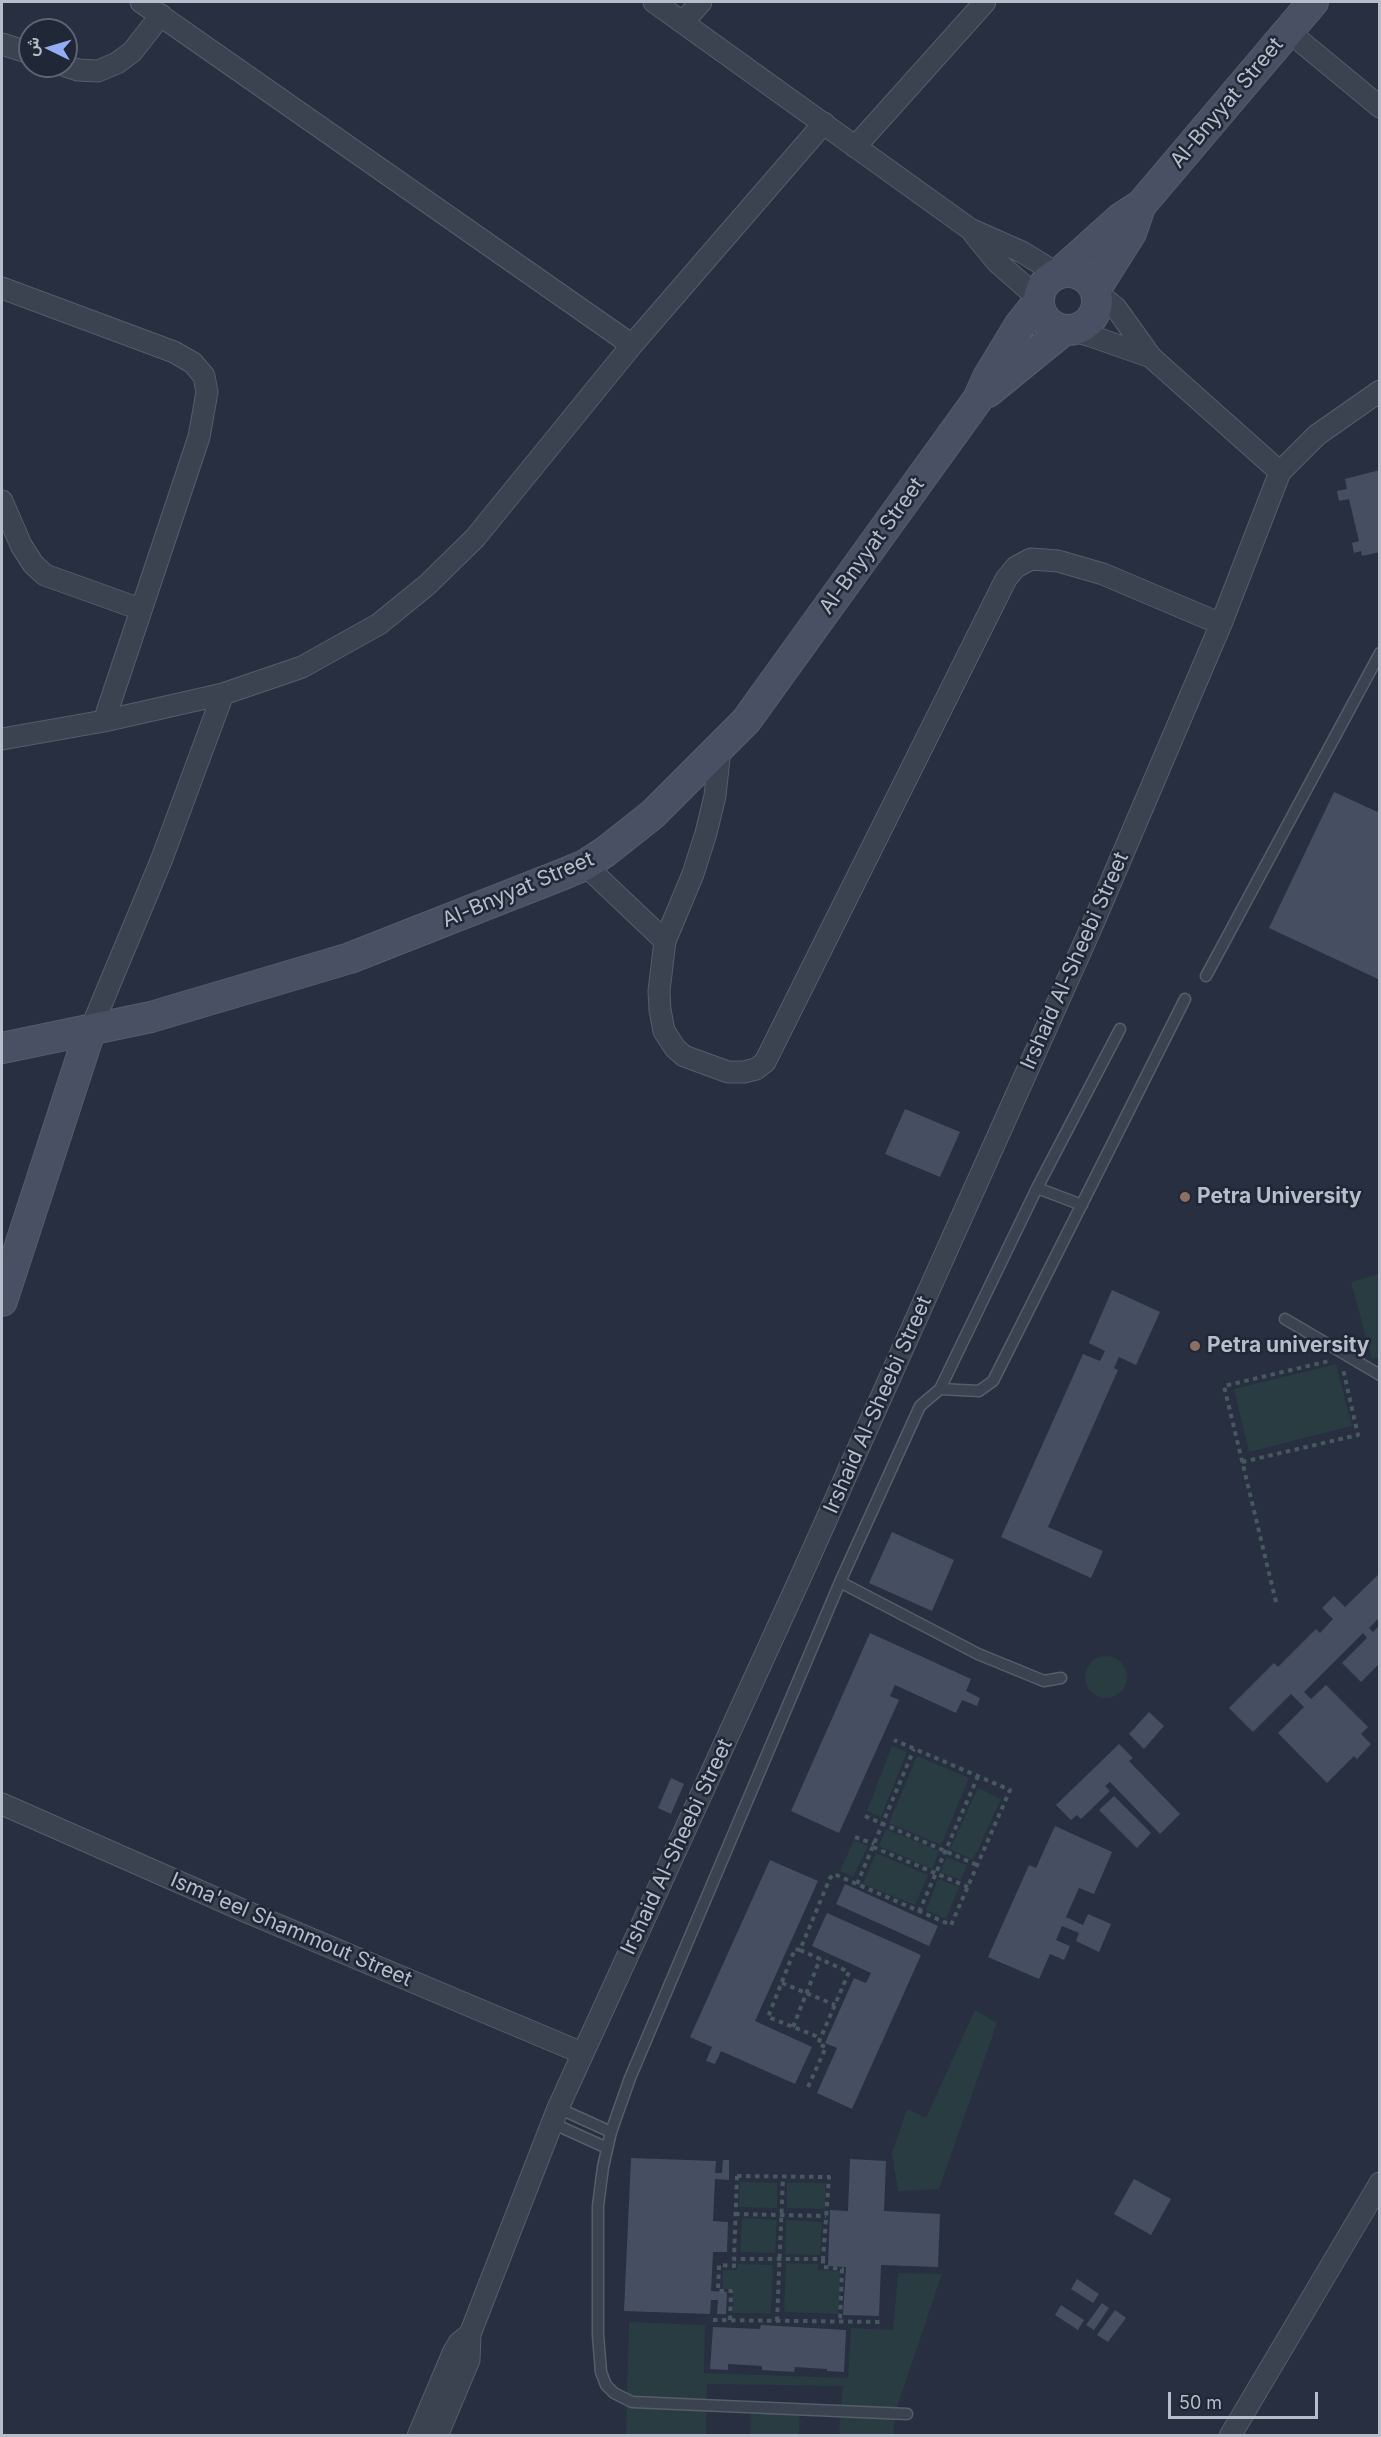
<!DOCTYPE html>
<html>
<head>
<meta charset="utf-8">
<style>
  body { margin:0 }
  #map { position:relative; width:1381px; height:2437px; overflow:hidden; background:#272f40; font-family:Inter,Vazirmatn,sans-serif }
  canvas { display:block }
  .frame { position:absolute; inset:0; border:3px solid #b8bdcb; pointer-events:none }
  .north { position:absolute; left:18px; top:18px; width:60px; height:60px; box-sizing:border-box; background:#202736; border:2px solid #5d6372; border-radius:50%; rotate:275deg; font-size:16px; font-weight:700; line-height:24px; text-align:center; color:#b8bdcb }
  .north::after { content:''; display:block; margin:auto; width:21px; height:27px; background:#92aff5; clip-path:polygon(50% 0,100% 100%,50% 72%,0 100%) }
  .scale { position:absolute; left:1168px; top:2392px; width:150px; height:27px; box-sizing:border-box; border:3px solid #b8bdcb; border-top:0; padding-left:8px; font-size:18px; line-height:21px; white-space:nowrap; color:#b8bdcb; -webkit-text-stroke:4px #202736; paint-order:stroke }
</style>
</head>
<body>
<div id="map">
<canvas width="1381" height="2437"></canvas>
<div class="frame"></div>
<div class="north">ش</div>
<div class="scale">50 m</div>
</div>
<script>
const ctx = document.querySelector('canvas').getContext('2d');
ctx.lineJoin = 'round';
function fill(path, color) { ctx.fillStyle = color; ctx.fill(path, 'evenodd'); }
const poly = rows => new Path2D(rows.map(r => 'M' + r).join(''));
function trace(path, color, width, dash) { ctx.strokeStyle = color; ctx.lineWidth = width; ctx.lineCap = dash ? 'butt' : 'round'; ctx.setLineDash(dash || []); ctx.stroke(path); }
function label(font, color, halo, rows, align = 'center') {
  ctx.font = font + ' Inter,sans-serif'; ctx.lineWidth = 5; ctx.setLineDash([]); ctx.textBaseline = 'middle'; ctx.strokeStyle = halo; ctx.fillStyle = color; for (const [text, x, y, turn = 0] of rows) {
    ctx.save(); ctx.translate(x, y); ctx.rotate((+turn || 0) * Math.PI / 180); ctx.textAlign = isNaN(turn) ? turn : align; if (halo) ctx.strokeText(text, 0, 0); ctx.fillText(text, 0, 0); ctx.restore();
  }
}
const green = poly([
  [1379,1274,1379,1357,1372,1359,1351,1282],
  [1336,1364,1352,1426,1249,1452,1234,1389],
  '1085 1677a21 21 0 1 1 42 0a21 21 0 1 1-42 0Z',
  [892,1746,907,1752,881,1817,867,1811],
  [917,1756,969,1778,941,1845,889,1823],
  [978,1788,1001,1799,973,1860,950,1849],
  [886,1829,939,1851,932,1869,879,1846],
  [854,1840,868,1846,853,1877,840,1871],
  [876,1853,928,1875,915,1905,863,1884],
  [946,1857,967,1865,961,1880,941,1872],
  [938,1879,959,1887,946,1919,926,1910],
  [975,2010,997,2023,939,2189,898,2191,892,2153,907,2109,926,2118],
  [740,2182,777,2183,777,2208,739,2207],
  [787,2183,825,2183,825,2209,787,2208],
  [742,2218,777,2220,775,2253,740,2252],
  [786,2220,822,2222,820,2255,785,2254],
  [786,2263,818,2264,818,2270,840,2271,839,2314,784,2312],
  [738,2264,773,2265,771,2314,733,2313,733,2289,723,2289,723,2270,737,2270],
  [898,2273,942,2274,895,2413,893,2435,839,2435,843,2386,707,2384,706,2435,626,2436,629,2322,705,2325,704,2373,848,2378,851,2328,893,2330],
  [751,2402,800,2403,799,2435,750,2436]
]);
const building = poly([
  [1380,470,1380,552,1362,556,1361,551,1354,553,1352,543,1359,541,1349,499,1339,501,1337,491,1347,489,1345,479],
  [1334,792,1380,813,1380,980,1269,928],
  [905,1109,960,1132,940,1177,885,1154],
  [1112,1290,1160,1312,1136,1365,1119,1357,1114,1368,1118,1370,1048,1527,1103,1551,1091,1578,1001,1537,1083,1354,1100,1361,1105,1351,1089,1343],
  [892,1532,954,1560,932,1611,869,1583],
  [1380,1573,1380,1617,1369,1628,1373,1632,1380,1625,1380,1663,1361,1682,1342,1663,1367,1638,1363,1633,1304,1692,1311,1699,1326,1685,1368,1727,1361,1734,1371,1744,1357,1759,1354,1756,1327,1783,1278,1733,1304,1707,1291,1694,1253,1732,1229,1708,1274,1663,1278,1667,1316,1629,1320,1633,1333,1619,1322,1608,1334,1596,1345,1607],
  [870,1633,971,1679,966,1691,980,1698,977,1706,962,1700,956,1713,895,1685,890,1696,899,1700,839,1833,791,1811],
  [1149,1712,1164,1726,1144,1749,1129,1734],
  [1119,1744,1133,1758,1129,1761,1180,1814,1160,1834,1110,1782,1105,1786,1110,1791,1081,1819,1077,1815,1071,1820,1056,1805],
  [671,1778,684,1784,671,1814,658,1808],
  [1114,1796,1151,1833,1137,1848,1099,1810],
  [1055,1826,1112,1852,1094,1894,1079,1888,1066,1917,1083,1925,1088,1914,1111,1924,1099,1952,1076,1941,1079,1933,1062,1926,1056,1940,1070,1946,1064,1960,1050,1954,1039,1979,988,1957,1029,1865,1036,1868],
  [770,1860,818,1881,755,2021,812,2047,795,2084,721,2051,715,2064,706,2061,712,2047,690,2037],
  [845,1884,938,1926,929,1946,836,1904],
  [827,1913,921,1955,852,2109,817,2093,837,2048,825,2043,854,1978,866,1983,871,1973,812,1946],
  [631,2158,716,2161,715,2173,722,2173,723,2160,729,2160,729,2180,715,2179,713,2221,728,2222,727,2252,713,2252,711,2291,727,2292,726,2314,717,2314,718,2300,711,2300,710,2314,624,2311],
  [850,2159,886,2161,884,2211,940,2214,938,2267,881,2265,879,2316,843,2315,846,2267,828,2266,830,2210,848,2211],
  [1134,2179,1171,2199,1151,2235,1114,2214],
  [1077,2279,1099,2294,1093,2303,1071,2289],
  [1102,2303,1109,2308,1094,2330,1086,2325],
  [1061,2305,1084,2320,1078,2330,1055,2315],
  [1115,2310,1126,2318,1108,2342,1097,2335],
  [761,2325,846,2330,844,2372,827,2371,827,2369,795,2367,794,2372,762,2370,762,2366,728,2364,728,2370,710,2369,713,2327,760,2329]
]);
const path = poly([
  [1242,1462,1358,1435,1343,1369],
  [1276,1602,1224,1386,1329,1361],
  [865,1816,977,1865],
  [855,1837,874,1844],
  [873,1847,968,1887],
  [857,1884,914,1749],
  [919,1912,978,1776],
  [800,1950,795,1949,768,2017,821,2038],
  [782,1983,835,2005],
  [793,2027,820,1959],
  [808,2087,826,2047,818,2044,849,1972,800,1950,830,1878,834,1874,951,1925,1010,1790,894,1740],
  [737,2176,829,2177,823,2259,734,2259,737,2176],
  [735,2214,826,2216],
  [823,2259,823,2267,842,2269,840,2322],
  [713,2320,883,2322],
  [730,2320,731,2291,718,2291,719,2265,734,2266,734,2259],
  [777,2321,783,2177]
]);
const lane = poly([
  [1206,976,1380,653],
  [1037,1188,1082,1205],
  [1285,1319,1380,1375],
  [940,1389,1037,1188,1120,1029],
  [840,1582,978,1654,1044,1681,1061,1678],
  [558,2108,611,2132],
  [552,2123,607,2148],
  [907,2414,632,2402,614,2393,606,2385,601,2372,598,2335,598,2206,603,2167,611,2132,630,2078,840,1582,920,1406,940,1389,979,1391,993,1381,1185,999]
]);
const street = poly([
  [141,2,632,345],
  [654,2,970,229,1022,252,1056,273],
  [683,22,701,2],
  [1288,31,1380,107],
  [2,44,30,53],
  [66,66,78,70,98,71,117,63,132,52,161,15],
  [855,147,985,2],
  [974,234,997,262,1038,298],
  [2,288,174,352,193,363,204,376,207,392,199,437,104,721],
  [1096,292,1116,308,1151,357,1280,472],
  [1070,330,1091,336,1151,357],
  [2,501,21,545,33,564,45,575,140,609],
  [2,739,104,721,223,694,302,667,379,624,427,585,475,538,632,345,824,123],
  [720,749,715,796,706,833,693,874,665,941,659,991,660,1010,664,1031,675,1048,684,1056,728,1072,744,1072,756,1069,765,1062,1006,579,1016,567,1031,559,1058,561,1103,574,1221,624],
  [585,865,665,941],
  [90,1031,161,861,223,694],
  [2,1804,247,1912,582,2053],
  [418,2436,453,2353,459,2343,470,2334],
  [437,2436,469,2360,470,2334,558,2108,802,1574,1095,919,1221,624,1280,472,1317,435,1380,391],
  [1230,2436,1380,2183]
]);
const secondary = poly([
  [1062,271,1121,218,1141,205,1313,2],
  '1039 301a29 29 0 1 1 58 0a29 29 0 1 1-58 0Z',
  [1095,290,1131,233,1140,207],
  [988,392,1064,330],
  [2,1048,151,1017,350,958,561,875,585,865,605,852,653,814,746,721,978,399,988,377,1019,326,1038,302],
  [2,1301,90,1031]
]);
const markers = [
  [1185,1197,6,"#8d6e63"],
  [1195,1346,6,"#8d6e63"]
];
const streetNames = [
  ["Al-Bnyyat Street",1227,103,-50],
  ["Al-Bnyyat Street",872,546,-54],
  ["Al-Bnyyat Street",518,890,-23],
  ["Irshaid Al-Sheebi Street",1075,961,-66],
  ["Irshaid Al-Sheebi Street",878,1405,-66],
  ["Irshaid Al-Sheebi Street",677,1847,-65],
  ["Isma'eel Shammout Street",291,1930,23]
];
const poiNames = [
  ["Petra University",1197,1197],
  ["Petra university",1207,1346]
];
fill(green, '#293c41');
fill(building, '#464f62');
trace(lane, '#565d6b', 13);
trace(street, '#565d6b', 23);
trace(secondary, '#565d6b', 32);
trace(path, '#47595e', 4, [4.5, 4.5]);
trace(lane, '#3b4250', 10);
trace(street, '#3b4250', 21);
trace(secondary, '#495063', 30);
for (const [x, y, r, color] of markers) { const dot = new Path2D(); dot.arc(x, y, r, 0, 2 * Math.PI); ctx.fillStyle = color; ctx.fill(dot); trace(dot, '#202736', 2); }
label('21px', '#b8bdcb', '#202736', streetNames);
label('bold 21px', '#b8bdcb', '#202736', poiNames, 'left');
</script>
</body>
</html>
